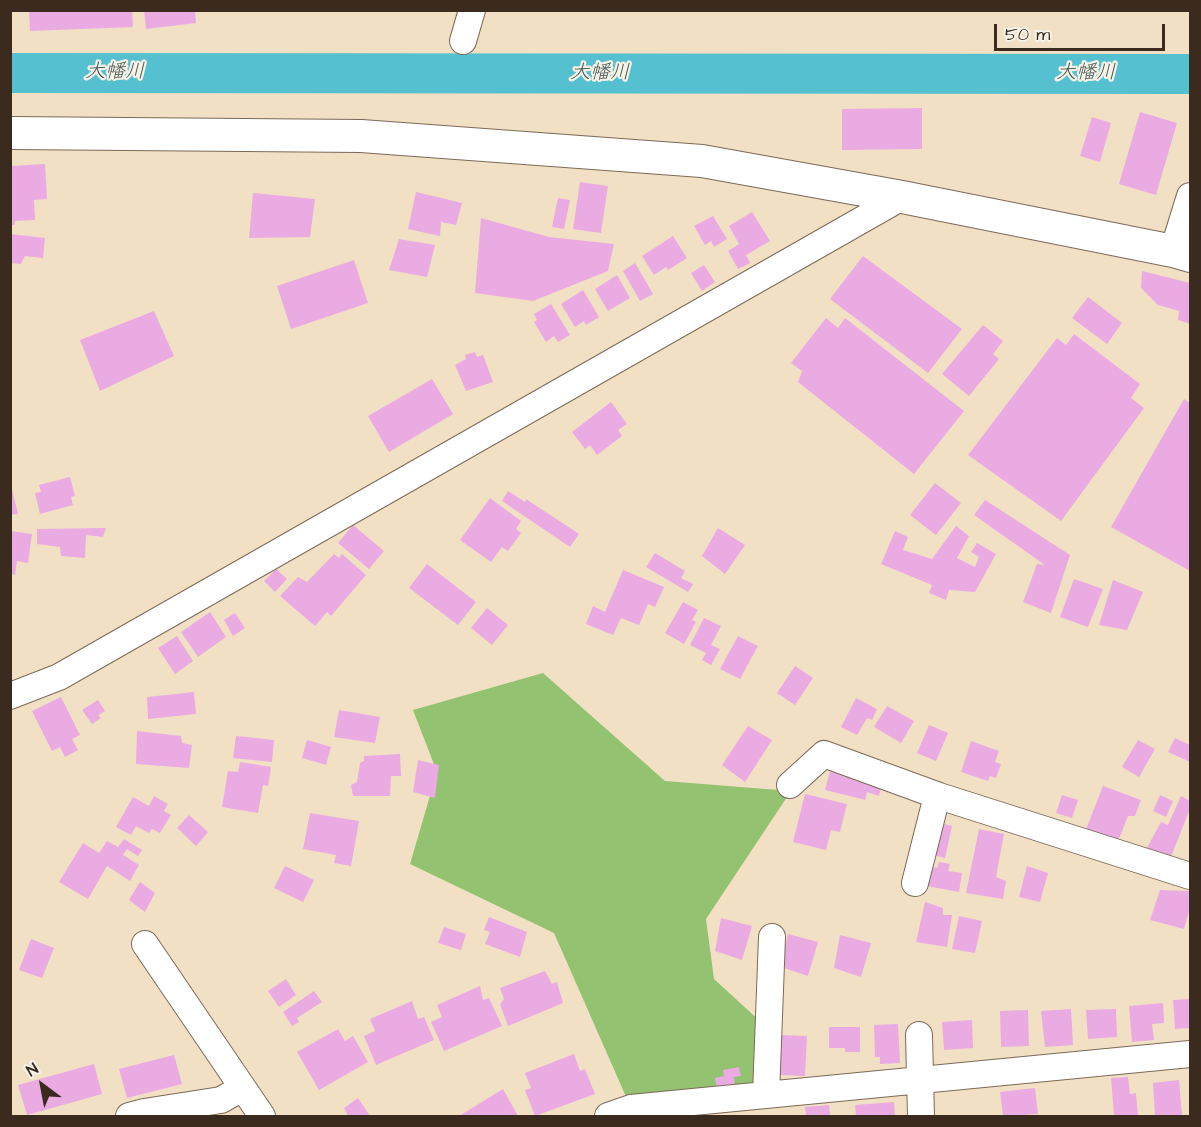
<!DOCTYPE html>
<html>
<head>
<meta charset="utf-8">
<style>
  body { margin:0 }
  #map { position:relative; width:1201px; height:1127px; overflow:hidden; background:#f2e0c4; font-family:"Architects Daughter",sans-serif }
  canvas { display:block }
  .frame { position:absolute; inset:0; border:12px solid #3b2a1e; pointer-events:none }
  .north { position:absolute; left:12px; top:1055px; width:60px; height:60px; -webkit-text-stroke:4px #f7f3e8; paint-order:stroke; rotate:328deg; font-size:16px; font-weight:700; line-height:24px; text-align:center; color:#3b2a1e }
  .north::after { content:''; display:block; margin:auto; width:21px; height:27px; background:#3b2a1e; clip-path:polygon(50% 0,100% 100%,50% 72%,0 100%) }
  .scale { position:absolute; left:994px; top:24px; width:171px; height:27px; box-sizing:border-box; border:3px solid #3b2a1e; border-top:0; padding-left:8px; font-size:18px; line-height:21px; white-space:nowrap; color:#3b2a1e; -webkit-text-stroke:4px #f7f3e8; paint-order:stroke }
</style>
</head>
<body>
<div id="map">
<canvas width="1201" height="1127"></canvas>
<div class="frame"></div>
<div class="north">N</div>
<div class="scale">50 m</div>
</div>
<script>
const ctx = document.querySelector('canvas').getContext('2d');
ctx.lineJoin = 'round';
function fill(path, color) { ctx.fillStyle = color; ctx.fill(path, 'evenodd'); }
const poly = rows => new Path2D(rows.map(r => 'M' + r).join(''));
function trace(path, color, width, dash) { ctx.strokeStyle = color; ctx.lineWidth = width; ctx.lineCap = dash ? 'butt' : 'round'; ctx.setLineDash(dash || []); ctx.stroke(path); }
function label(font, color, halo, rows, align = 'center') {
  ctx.font = font + ' "Architects Daughter","Klee One",sans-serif'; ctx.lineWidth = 4.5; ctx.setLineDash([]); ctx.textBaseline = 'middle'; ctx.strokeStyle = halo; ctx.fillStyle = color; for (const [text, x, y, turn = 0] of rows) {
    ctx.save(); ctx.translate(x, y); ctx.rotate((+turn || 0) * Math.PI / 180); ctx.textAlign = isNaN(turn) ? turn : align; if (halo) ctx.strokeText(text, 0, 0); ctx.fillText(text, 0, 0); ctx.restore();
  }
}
const green = poly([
  [543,673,665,781,791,791,706,919,714,979,762,1023,766,1084,631,1108,554,933,410,864,437,772,413,710]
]);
const river = poly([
  [10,73,1190,74]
]);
const building = poly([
  [29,10,132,10,133,27,30,31],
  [144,10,195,10,196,23,146,29],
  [922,108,922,149,842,150,842,109],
  [1140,112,1177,123,1156,195,1119,184],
  [1092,117,1111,123,1100,162,1080,156],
  [45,164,47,199,34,200,35,220,15,221,15,225,10,225,10,166],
  [580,182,608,186,601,233,573,229],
  [416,192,462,203,456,225,441,222,440,236,408,229],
  [253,193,315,199,310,237,249,238],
  [558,198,570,200,564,229,552,227],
  [752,212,770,241,746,255,750,263,738,269,728,251,739,244,729,226],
  [713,216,727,239,714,247,711,241,705,245,694,226],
  [481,218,549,237,614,244,608,271,533,301,475,293],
  [10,234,45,238,43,258,25,256,21,264,10,263],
  [673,236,687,258,668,270,666,267,654,275,642,256],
  [399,239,435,245,427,277,389,270],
  [863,256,962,329,928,373,830,299],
  [354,260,368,303,291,329,277,286],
  [635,263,653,294,640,301,623,271],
  [704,265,715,282,702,291,691,273],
  [1142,271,1190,283,1190,324,1178,320,1179,311,1158,305,1141,288],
  [617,275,630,298,608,311,595,289],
  [583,290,599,317,586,325,584,321,575,327,561,304],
  [1088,297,1122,323,1107,344,1072,318],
  [551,304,570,335,558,342,554,336,546,342,534,322,537,320,534,314],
  [154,311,174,356,100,391,80,340],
  [826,318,838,328,845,318,964,411,914,474,798,382,802,371,791,363],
  [983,325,1003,341,993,354,999,359,969,396,942,374],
  [1074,334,1140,384,1131,398,1144,408,1061,521,968,455,1057,338,1066,345],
  [475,352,477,357,483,355,493,382,466,391,455,365,466,359,465,355],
  [432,379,453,414,389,452,368,416],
  [1184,399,1190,403,1190,571,1111,527],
  [611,402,627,424,618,430,622,436,597,455,590,445,585,449,572,432],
  [70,477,75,496,71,497,73,505,40,514,35,493,41,492,39,485],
  [935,483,961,503,936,535,910,515],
  [12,489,18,514,10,515,10,490],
  [508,491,525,502,526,499,579,534,570,547,502,501],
  [490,498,521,521,516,529,521,533,508,551,502,547,491,562,460,540],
  [985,500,1070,555,1051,613,1023,602,1037,564,1045,565,974,515],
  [353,525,384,551,369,569,338,543],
  [956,526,969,536,957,558,975,567,979,557,971,552,977,543,996,554,975,592,949,590,946,600,929,593,932,585,881,564,895,531,908,537,903,550,932,559],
  [106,528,103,537,86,535,85,558,61,556,60,547,37,544,37,529],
  [718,528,745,545,725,574,702,556],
  [10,531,32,534,28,563,17,561,15,575,10,574],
  [655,553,685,571,681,578,693,584,688,592,646,567],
  [334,554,339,558,342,554,366,575,331,616,327,612,315,626,280,596,298,577,307,582],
  [427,564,476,602,458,625,409,588],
  [276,569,287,579,275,592,264,581],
  [623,570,664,587,655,607,648,604,639,625,621,618,613,635,586,624,593,606,605,612],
  [1074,579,1103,589,1088,627,1060,617],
  [1113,580,1143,592,1127,630,1099,625],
  [683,602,698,610,692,620,696,622,684,644,665,633],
  [487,608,508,625,492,645,471,628],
  [210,612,226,637,198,657,181,632],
  [235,613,245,628,233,636,224,620],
  [704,618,721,626,711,645,720,649,711,665,702,660,706,653,690,645],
  [177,636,193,661,175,674,158,648],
  [738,636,758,646,740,679,720,669],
  [795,666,813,678,795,705,777,693],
  [194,692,196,714,148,719,147,697],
  [61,697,80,735,72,739,78,750,65,757,60,747,52,751,32,711],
  [856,698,877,709,872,720,867,718,857,735,841,727],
  [98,700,105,711,98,715,101,718,92,724,82,710],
  [887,706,914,721,901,743,874,727],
  [339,710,380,717,375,743,334,737],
  [929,725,948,733,936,761,917,753],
  [748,726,772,740,745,782,722,765],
  [137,731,181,736,182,743,192,745,189,768,136,764],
  [236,736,274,740,272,762,233,758],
  [1175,738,1190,745,1190,762,1168,752],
  [307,740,331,747,326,765,302,758],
  [1138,740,1155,749,1139,777,1122,767],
  [971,741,999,751,995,762,1001,764,996,778,990,776,988,781,961,772],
  [400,754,401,776,391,776,390,796,353,796,351,785,357,782,360,763,364,761,364,756],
  [418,760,439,765,435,798,413,792],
  [240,762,271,767,268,786,263,785,258,813,222,807,228,771,238,772],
  [830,771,861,779,860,782,881,788,879,796,867,792,865,800,825,790],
  [1103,786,1141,800,1135,816,1128,816,1117,844,1085,832],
  [805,794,847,804,840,832,831,830,826,850,793,842],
  [1062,795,1078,800,1072,818,1056,813],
  [1160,795,1173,801,1166,817,1153,811],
  [154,796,168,804,164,811,171,815,160,833,152,829,149,833,136,826,131,835,116,827,133,797,149,806],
  [1181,796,1190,801,1190,809,1168,864,1143,855,1161,822,1168,825],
  [310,813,359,821,351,866,334,863,336,855,303,849],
  [189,815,208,832,196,846,177,828],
  [941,823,952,826,945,858,933,855],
  [979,829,1004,834,996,877,1006,881,1003,899,966,893],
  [124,839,142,850,138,856,127,849,123,855,139,865,130,881,107,866,88,899,59,882,83,843,99,853,107,841,118,847],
  [939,862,950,864,948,871,962,873,959,892,927,886,932,867,937,868],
  [285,866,314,880,303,902,274,888],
  [1027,866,1048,873,1040,902,1019,897],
  [140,882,155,893,145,912,129,900],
  [1160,890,1190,891,1190,908,1184,929,1150,920],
  [925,902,943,908,943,915,952,915,947,947,916,942],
  [959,916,982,921,975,953,952,949],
  [489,917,527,932,520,957,485,944,490,932,484,930],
  [721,918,752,926,742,960,715,951],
  [444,927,466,934,461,950,438,943],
  [788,934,818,942,808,976,781,967],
  [840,935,871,943,861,977,834,968],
  [31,939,54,948,42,978,19,970],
  [545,971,552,984,557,982,563,1003,508,1026,500,1004,504,999,500,988],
  [286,979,296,995,279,1007,268,991],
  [480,986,483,1000,489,998,502,1026,444,1051,431,1022,442,1017,437,1005],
  [314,991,322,1002,297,1018,299,1022,292,1026,283,1012],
  [1190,999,1190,1028,1175,1029,1173,1000],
  [412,1001,418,1019,424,1017,434,1040,376,1065,364,1036,375,1031,370,1019],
  [1163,1003,1164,1023,1152,1024,1154,1040,1132,1042,1129,1006],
  [1071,1009,1073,1045,1045,1047,1041,1011],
  [1116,1009,1117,1037,1088,1039,1086,1010],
  [1028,1010,1029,1046,1001,1047,1000,1011],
  [972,1020,973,1048,944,1050,942,1022],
  [898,1024,900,1063,880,1064,880,1057,875,1057,874,1025],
  [829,1027,860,1027,860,1052,845,1052,845,1048,829,1048],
  [338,1029,345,1041,353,1036,368,1062,319,1090,297,1052],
  [782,1035,807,1036,805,1076,780,1075],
  [574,1054,580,1071,585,1069,595,1094,535,1116,525,1090,531,1088,525,1073],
  [174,1055,182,1084,127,1098,119,1069],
  [94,1064,102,1094,27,1115,18,1085],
  [739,1067,741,1076,734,1077,735,1085,717,1088,715,1078,724,1076,723,1070],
  [1128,1077,1130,1094,1136,1093,1138,1116,1114,1116,1111,1078],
  [1179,1080,1182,1116,1155,1116,1153,1083],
  [1035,1088,1038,1114,1003,1116,1000,1092],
  [503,1089,518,1116,459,1116],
  [358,1098,370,1116,348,1116,344,1108],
  [894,1102,895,1116,856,1116,855,1105],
  [829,1105,830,1116,806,1116,805,1107]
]);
const minor = poly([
  [463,41,472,10],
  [1173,251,1190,196],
  [10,696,59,677,902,197],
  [790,785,824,754,939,796,1190,876],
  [915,883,937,796],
  [145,944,262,1116],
  [919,1035,921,1116],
  [766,1095,772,937],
  [129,1116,144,1112,221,1100,242,1088],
  [608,1116,631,1108,1190,1054]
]);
const tertiary = poly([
  [10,133,361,136,702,161,902,197,1173,251,1190,256]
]);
const waterNames = [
  ["大幡川",115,73],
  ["大幡川",600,74],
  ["大幡川",1086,74]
];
fill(green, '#93c271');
trace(river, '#55c0cf', 40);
fill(building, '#eaabe3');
trace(minor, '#7b6a58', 28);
trace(tertiary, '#7b6a58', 34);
trace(minor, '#fff', 26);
trace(tertiary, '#fff', 32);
label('italic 20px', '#435753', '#f7f3e8', waterNames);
</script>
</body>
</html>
